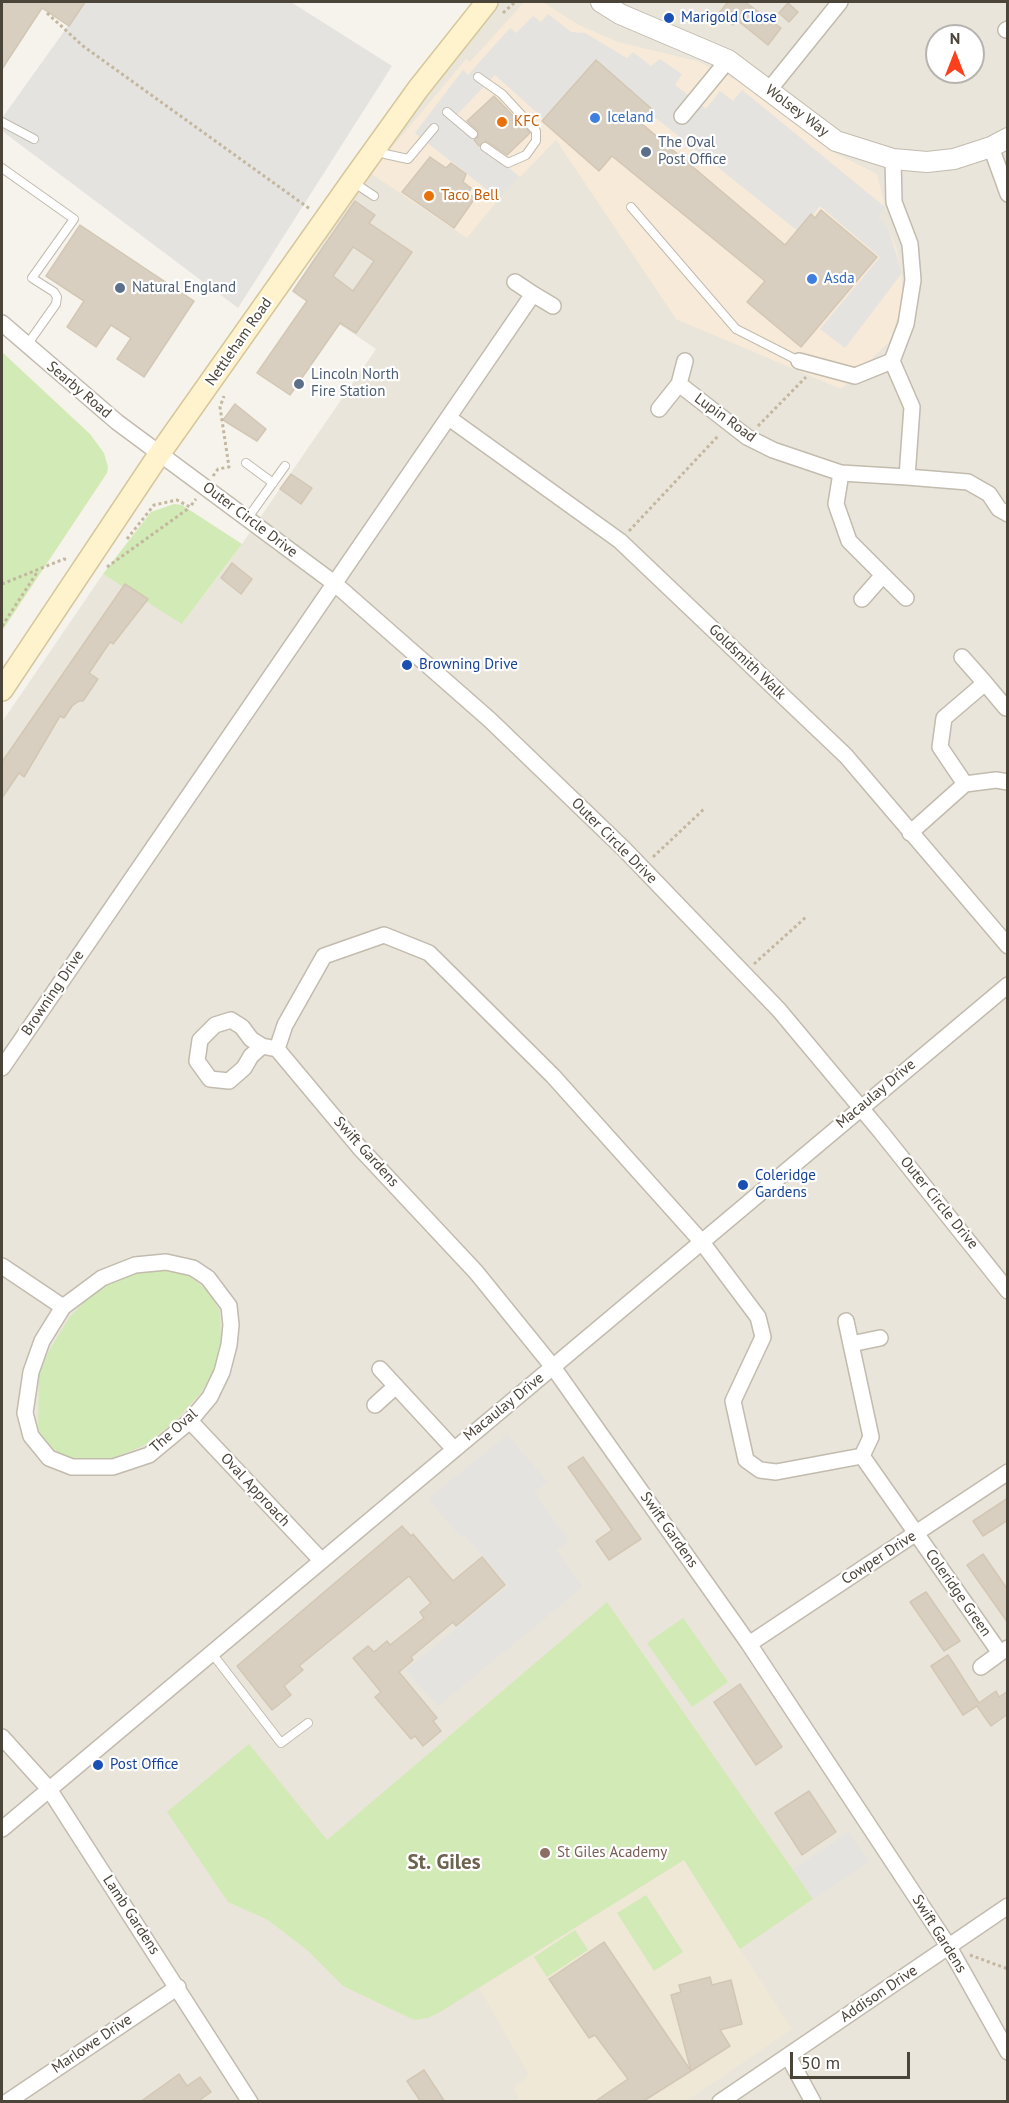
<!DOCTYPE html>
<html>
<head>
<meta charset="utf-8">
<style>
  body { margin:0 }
  #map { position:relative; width:1009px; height:2103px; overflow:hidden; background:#f6f3ec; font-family:"PT Sans",sans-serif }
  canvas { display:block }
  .frame { position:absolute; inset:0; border:3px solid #4b4439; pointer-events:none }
  .north { position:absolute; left:925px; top:24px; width:60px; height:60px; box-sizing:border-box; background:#fff; border:2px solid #b7b4b0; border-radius:50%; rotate:0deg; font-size:16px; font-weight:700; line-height:24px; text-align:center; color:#4b4439 }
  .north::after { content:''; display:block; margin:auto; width:21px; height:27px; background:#fc3f1d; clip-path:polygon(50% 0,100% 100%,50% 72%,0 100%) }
  .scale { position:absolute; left:790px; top:2052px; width:120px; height:27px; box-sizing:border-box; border:3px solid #4b4439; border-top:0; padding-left:8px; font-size:18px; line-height:21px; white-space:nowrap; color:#4b4439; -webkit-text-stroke:4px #fff; paint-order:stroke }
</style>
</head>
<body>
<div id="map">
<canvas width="1009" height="2103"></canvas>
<div class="frame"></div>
<div class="north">N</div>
<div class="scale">50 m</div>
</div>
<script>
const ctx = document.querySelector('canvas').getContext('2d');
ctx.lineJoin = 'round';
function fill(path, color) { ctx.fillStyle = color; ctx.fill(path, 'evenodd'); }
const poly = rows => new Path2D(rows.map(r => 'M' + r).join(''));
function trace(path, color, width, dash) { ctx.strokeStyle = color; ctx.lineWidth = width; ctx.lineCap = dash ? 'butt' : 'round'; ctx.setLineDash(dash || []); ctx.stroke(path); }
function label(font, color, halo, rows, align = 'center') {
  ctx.font = font + ' "PT Sans",sans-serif'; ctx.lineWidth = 4.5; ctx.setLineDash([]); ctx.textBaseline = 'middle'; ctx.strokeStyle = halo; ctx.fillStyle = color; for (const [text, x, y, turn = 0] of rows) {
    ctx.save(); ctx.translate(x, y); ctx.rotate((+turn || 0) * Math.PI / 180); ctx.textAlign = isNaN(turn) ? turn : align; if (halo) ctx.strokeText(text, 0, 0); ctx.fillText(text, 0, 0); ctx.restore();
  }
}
const residential = poly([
  [494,2,1007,2,1007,2101,2,2101,2,722,103,574,183,623,242,544,376,349,292,292,386,143],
  [937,36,973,36,973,72,937,72]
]);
const commercial = poly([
  [524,2,543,2,579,25,618,42,697,61,736,80,831,151,877,174,885,207,878,218,888,227,896,247,902,273,902,304,890,341,841,389,676,319,556,140,499,199,467,238,370,173,466,59,470,62]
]);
const education = poly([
  [607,1602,813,1899,740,1949,792,2029,685,2102,519,2101,514,2088,529,2075,479,1988,428,2018,414,2020,343,1986,307,1950,268,1920,228,1902,327,1840]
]);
const green = poly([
  [2,352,90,434,104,453,108,467,107,473,2,631],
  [174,504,182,505,242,544,182,624,103,574,151,512],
  [165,1268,189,1276,209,1291,220,1312,221,1340,214,1370,200,1394,174,1422,145,1445,109,1460,69,1460,46,1443,38,1429,39,1373,49,1351,69,1318,86,1300,107,1283,136,1273],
  [607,1602,813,1899,740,1949,684,1860,440,2012,428,2018,414,2020,343,1986,307,1950,268,1920,228,1902,167,1812,249,1744,327,1840],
  [683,1618,728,1682,692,1707,647,1643],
  [646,1895,683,1952,654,1971,617,1913],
  [575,1930,588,1950,547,1977,534,1957]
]);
const parking = poly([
  [85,2,291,2,392,66,238,308,2,131,2,118],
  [548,14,571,32,585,33,627,58,633,52,651,66,660,59,682,74,675,85,706,109,720,91,733,101,742,90,885,207,878,218,888,227,902,273,845,348,820,329,880,257,820,206,799,232,592,67,544,119,495,75,451,121,520,177,499,199,415,133,463,70,468,75,510,28,516,33,533,16,541,22],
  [507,1435,548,1482,534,1492,569,1541,556,1550,583,1587,438,1706,406,1670,508,1586,465,1535,462,1538,428,1499],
  [849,1832,869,1862,813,1899,793,1869]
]);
const building = poly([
  [2,2,85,2,69,26,42,8,2,69,2,2],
  [728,2,745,2,781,28,768,45,737,20,733,25,719,13,728,2],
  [788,3,798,12,789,22,779,13,788,3],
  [596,60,653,110,641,123,785,245,811,214,815,218,821,210,877,257,801,347,747,302,765,281,612,156,599,171,542,121,596,60],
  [494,96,530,133,507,155,486,141,479,146,474,140,478,137,478,131,467,121,494,96],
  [430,157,446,168,451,163,466,174,463,182,471,188,468,193,475,198,454,228,402,192,430,157],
  [355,201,375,215,369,223,412,252,356,333,340,323,290,395,257,373,307,301,293,291,355,201],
  [353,247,374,261,353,291,333,276,353,247],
  [80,225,194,301,144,377,117,359,131,338,111,325,96,347,67,327,84,301,46,276,80,225],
  [235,404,266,429,257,441,223,420,235,404],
  [291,474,312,488,301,504,280,489,291,474],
  [232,563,252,579,241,594,221,578,232,563],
  [125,584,148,599,113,644,110,642,89,673,98,679,83,701,79,701,72,706,64,718,60,716,24,777,19,773,2,798,2,762,125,584],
  [583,1457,641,1539,609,1560,596,1541,612,1530,568,1467,583,1457],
  [1008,1498,1008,1520,983,1536,973,1521,1008,1498],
  [402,1526,411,1536,413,1534,453,1581,482,1557,505,1585,456,1626,453,1622,411,1657,413,1660,399,1672,437,1718,433,1721,441,1731,423,1746,415,1736,411,1739,375,1697,381,1692,353,1658,368,1646,374,1652,387,1641,390,1645,424,1618,420,1612,431,1603,409,1576,299,1666,303,1670,284,1686,291,1695,272,1710,237,1666,402,1526],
  [983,1554,1008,1590,1008,1623,967,1565,983,1554],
  [926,1592,960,1641,944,1651,910,1602,926,1592],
  [948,1655,979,1703,996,1691,999,1697,1008,1691,1008,1714,991,1726,977,1706,963,1715,931,1666,948,1655],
  [740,1684,782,1747,756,1765,714,1702,740,1684],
  [809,1791,836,1832,802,1855,775,1813,809,1791],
  [604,1942,691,2071,642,2102,594,2102,628,2079,595,2035,589,2038,549,1979,604,1942],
  [710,1977,712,1985,731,1980,742,2024,720,2030,730,2046,691,2071,671,1995,681,1992,679,1985,710,1977],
  [424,2070,445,2102,421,2102,407,2081,424,2070],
  [179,2074,187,2086,200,2077,211,2092,197,2102,140,2102,179,2074]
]);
const path = poly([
  [47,13,83,46,310,209],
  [503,13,515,2],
  [758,426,806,377],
  [213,476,218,469,229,467,220,407,224,396],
  [629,531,719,435],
  [127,539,154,505,177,500,190,507,196,499],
  [107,567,189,508],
  [2,584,64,559,68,560],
  [2,626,38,571],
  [653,857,704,809],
  [754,964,806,917],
  [970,1955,1008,1969]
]);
const service = poly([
  [478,77,502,94,536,131,536,141,526,155,508,163,485,147],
  [447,112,473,134],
  [2,122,34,139],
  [377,148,385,154,408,159,434,128],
  [2,168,74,219,32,278,54,292,57,297,56,304,27,345],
  [353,182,374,196],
  [631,207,736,329,799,361],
  [246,463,273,483],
  [247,519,285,466],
  [211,1652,281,1743,308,1723]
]);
const minor = poly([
  [1006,30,1008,29],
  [769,90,840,2],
  [682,116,728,60],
  [991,147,1008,194],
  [533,294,553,306],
  [2,323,117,422,334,583,490,720,624,849,779,1010,881,1132,1008,1291],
  [799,361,855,376,892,361,906,324,913,280,910,244,894,202,893,159],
  [892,361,912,407,907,477,968,482,989,494,999,509,1008,514],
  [679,384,685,361],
  [659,409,679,384,747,437,773,450,841,473,907,477],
  [449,418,620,541,846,756,1008,946],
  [841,473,836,504,849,541,906,598],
  [862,599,883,575],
  [962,657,985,683],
  [965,784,940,747,944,718,985,683,1006,708],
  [910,833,965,784,996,780,1008,782],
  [262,1046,251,1039,242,1027,231,1020,215,1025,200,1040,197,1061,210,1079,229,1081,244,1068,251,1056,262,1046,277,1049],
  [277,1049,359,1147,476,1272,553,1367,749,1644,949,1947,1008,2052],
  [277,1049,285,1025,324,956,384,935,429,953,553,1076,701,1241,758,1317,763,1337,733,1401,746,1460,760,1470,776,1472,862,1456,1000,1653,1008,1648],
  [2,1068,533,294,515,282],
  [166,1262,193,1268,208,1278,229,1306,231,1325,229,1345,222,1372,210,1397,190,1421,149,1455,113,1467,72,1467,49,1458,31,1436,25,1413,31,1372,42,1341,63,1307,102,1278,135,1265,166,1262],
  [2,1266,63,1307],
  [846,1321,871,1437,862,1456],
  [851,1344,880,1338],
  [380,1369,453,1448],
  [375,1405,396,1386],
  [190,1421,320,1559],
  [749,1644,1008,1472],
  [981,1667,1000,1653],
  [2,1737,49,1789,250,2102],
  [2,1829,1008,985],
  [788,2056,813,2102],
  [7,2102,178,1987],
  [720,2102,1008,1906]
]);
const tertiary = poly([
  [601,2,620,14,728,60,836,141,893,159,927,162,954,159,991,147,1008,138]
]);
const secondary = poly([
  [2,690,160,453,352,181,418,89,487,2]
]);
const markers = [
  [669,18,6,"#1a4fb4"],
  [595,118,6,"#3f7fe0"],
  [502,122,6,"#e8710a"],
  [646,152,6,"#5c6f8a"],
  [429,196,6,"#e8710a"],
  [812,279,6,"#3f7fe0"],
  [120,288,6,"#5c6f8a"],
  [299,384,6,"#5c6f8a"],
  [407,665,6,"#1a4fb4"],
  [743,1185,6,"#1a4fb4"],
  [98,1765,6,"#1a4fb4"],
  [545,1853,6,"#8d6e63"]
];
const transitNames = [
  ["Marigold Close",681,18],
  ["Browning Drive",419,665],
  ["Coleridge",755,1176],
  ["Gardens",755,1193],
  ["Post Office",110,1765]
];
const streetNames = [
  ["Wolsey Way",797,111,37],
  ["Nettleham Road",239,342,-55],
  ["Searby Road",79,390,40],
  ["Lupin Road",725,418,36],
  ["Outer Circle Drive",250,520,37],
  ["Goldsmith Walk",747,662,44],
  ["Outer Circle Drive",614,841,45],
  ["Browning Drive",53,993,-56],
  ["Macaulay Drive",876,1094,-40],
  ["Swift Gardens",366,1152,48],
  ["Outer Circle Drive",939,1203,51],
  ["Macaulay Drive",504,1407,-39],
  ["The Oval",174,1431,-42],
  ["Oval Approach",255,1490,47],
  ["Swift Gardens",669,1530,55],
  ["Cowper Drive",879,1558,-33],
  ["Coleridge Green",958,1593,55],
  ["Lamb Gardens",131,1915,57],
  ["Swift Gardens",939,1934,58],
  ["Addison Drive",879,1994,-34],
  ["Marlowe Drive",92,2044,-34]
];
const shopNames = [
  ["Iceland",607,118],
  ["Asda",824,279]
];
const foodNames = [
  ["KFC",514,122],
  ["Taco Bell",441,196]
];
const serviceNames = [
  ["The Oval",658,143],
  ["Post Office",658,160],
  ["Natural England",132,288],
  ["Lincoln North",311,375],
  ["Fire Station",311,392]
];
const educationNames = [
  ["St Giles Academy",557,1853]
];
const districtNames = [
  ["St. Giles",444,1863]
];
fill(residential, '#eae5da');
fill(commercial, '#f7ead8');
fill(education, '#efe8d6');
fill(green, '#d2eab5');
fill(parking, '#e5e3e0');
fill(building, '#d8cfc1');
trace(building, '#d3c7b4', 1.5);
trace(service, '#c2bbae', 10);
trace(minor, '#c2bbae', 18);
trace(tertiary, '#c2bbae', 22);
trace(secondary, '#d6c79b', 24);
trace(path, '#c4b79f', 3, [3, 3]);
trace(service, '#fff', 8);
trace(minor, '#fff', 15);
trace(tertiary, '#fff', 20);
trace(secondary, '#fff3cd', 21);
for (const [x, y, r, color] of markers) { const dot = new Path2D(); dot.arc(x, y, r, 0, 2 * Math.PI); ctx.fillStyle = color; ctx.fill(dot); trace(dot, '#fff', 2); }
label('15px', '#164399', '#fff', transitNames, 'left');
label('15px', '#4b4439', '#fff', streetNames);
label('15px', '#366cbe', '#fff', shopNames, 'left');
label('15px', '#c56008', '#fff', foodNames, 'left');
label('15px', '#4e5e75', '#fff', serviceNames, 'left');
label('15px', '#785e54', '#fff', educationNames, 'left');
label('bold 21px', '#6e6250', '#fff', districtNames);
</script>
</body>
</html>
